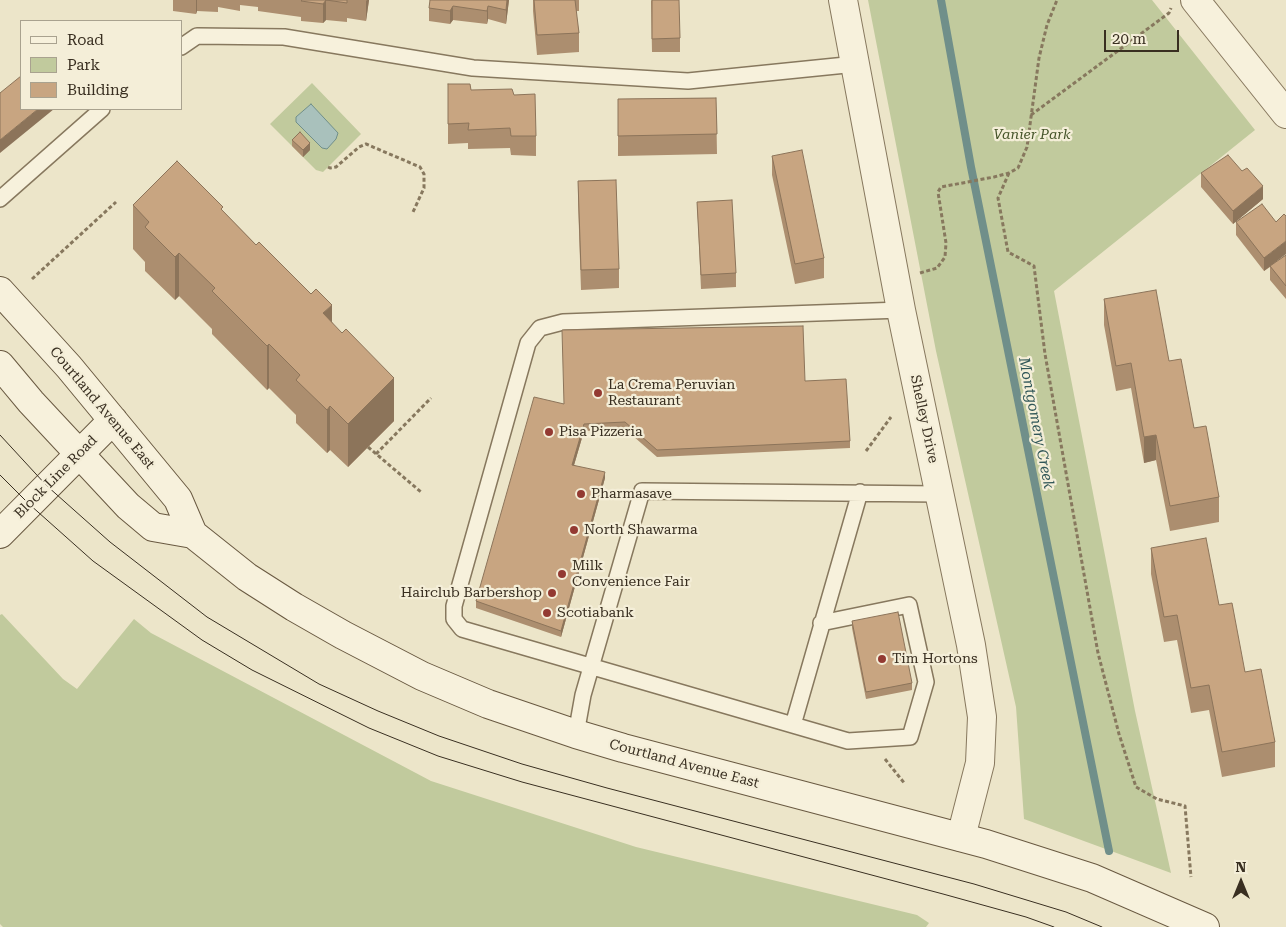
<!DOCTYPE html>
<html>
<head>
<meta charset="utf-8">
<style>
  body { margin:0 }
  #map { position:relative; width:1286px; height:927px; overflow:hidden; background:#ece5c9; font-family:"Roboto Serif",serif }
  canvas { display:block }
  .legend { position:absolute; left:20px; top:20px; width:162px; height:90px; box-sizing:border-box; background:#f4eed8; border:1px solid #a9a28f; margin:0; padding:6px 9px; list-style:none; font-size:15px; color:#392f21 }
  .legend li { display:flex; align-items:center; gap:10px; height:25px }
  .legend b { width:25px; border:1px solid #a9a28f }
  .north { position:absolute; left:1216px; top:857px; width:50px; height:50px; -webkit-text-stroke:4px #f4eed8; paint-order:stroke; rotate:0deg; font-size:14px; font-weight:700; line-height:20px; text-align:center; color:#392f21 }
  .north::after { content:''; display:block; margin:auto; width:18px; height:22px; background:#392f21; clip-path:polygon(50% 0,100% 100%,50% 72%,0 100%) }
  .scale { position:absolute; left:1104px; top:30px; width:75px; height:22px; box-sizing:border-box; border:2px solid #392f21; border-top:0; padding-left:6px; font-size:15px; line-height:18px; white-space:nowrap; color:#392f21; -webkit-text-stroke:4px #f4eed8; paint-order:stroke }
</style>
</head>
<body>
<div id="map">
<canvas width="1286" height="927"></canvas>
<ul class="legend">
<li><b style="height:6px;background:#f7f1dc"></b>Road</li>
<li><b style="height:14px;background:#c1ca9d"></b>Park</li>
<li><b style="height:14px;background:#c8a581"></b>Building</li>
</ul>
<div class="north">N</div>
<div class="scale">20 m</div>
</div>
<script>
const ctx = document.querySelector('canvas').getContext('2d');
ctx.lineJoin = 'round';
function fill(path, color) { ctx.fillStyle = color; ctx.fill(path, 'evenodd'); }
const poly = rows => new Path2D(rows.map(r => 'M' + r).join(''));
function trace(path, color, width, dash) { ctx.strokeStyle = color; ctx.lineWidth = width; ctx.lineCap = dash ? 'butt' : 'round'; ctx.setLineDash(dash || []); ctx.stroke(path); }
function label(font, color, halo, rows, align = 'center') {
  ctx.font = font + ' "Roboto Serif",serif'; ctx.lineWidth = 4.5; ctx.setLineDash([]); ctx.textBaseline = 'middle'; ctx.strokeStyle = halo; ctx.fillStyle = color; for (const [text, x, y, turn = 0] of rows) {
    ctx.save(); ctx.translate(x, y); ctx.rotate((+turn || 0) * Math.PI / 180); ctx.textAlign = isNaN(turn) ? turn : align; if (halo) ctx.strokeText(text, 0, 0); ctx.fillText(text, 0, 0); ctx.restore();
  }
}
const green = poly([
  [868,0,1152,0,1255,130,1054,291,1135,711,1171,873,1024,819,1016,707,936,351],
  [312,83,361,134,323,172,316,170,270,124],
  [2,614,63,679,77,689,134,619,151,633,431,781,636,847,917,915,929,923,926,927,3,927,0,924,0,615]
]);
const water = poly([
  [311,104,338,133,336,139,327,149,322,148,296,122,296,117,311,104]
]);
const stream = poly([
  [941,0,971,167,1109,851]
]);
const path = poly([
  [1031,115,1169,13,1171,8],
  [328,167,330,168,336,167,359,147,366,144,420,167,424,174,424,188,413,212],
  [1009,173,998,198,1008,252,1034,266,1045,354,1098,653,1119,734,1136,787,1157,799,1185,806,1191,877],
  [920,273,937,268,945,257,946,243,938,192,941,187,994,177,1009,173,1018,168,1027,147,1039,58,1047,25,1057,0],
  [32,279,116,202],
  [368,447,421,492],
  [866,451,891,417],
  [376,454,431,398],
  [885,759,905,784]
]);
const lane = poly([
  [181,47,197,36,284,37,473,68,688,81,856,64],
  [0,199,102,109],
  [821,623,909,605,926,682,910,737,848,741,662,687,462,629,454,619,454,606,528,343,540,328,563,322,901,310],
  [793,725,860,492],
  [576,734,583,695,642,491,939,494]
]);
const street = poly([
  [843,0,901,310,971,645,982,717,980,763,961,837],
  [1195,0,1286,114]
]);
const secondary = poly([
  [0,291,69,367,178,499,193,534,247,577,294,607,343,635,422,676,488,704,576,734,623,748,986,844,1092,878,1205,927],
  [0,365,31,402,128,506,153,527,193,534],
  [0,534,113,420]
]);
const tram = poly([
  [0,435,47,486,110,542,207,617,319,684,378,711,439,736,522,764,607,788,974,884,1066,912,1102,927],
  [0,475,29,504,93,561,202,640,252,670,369,728,438,756,522,782,943,894,1026,917,1054,927]
]);
const wall = poly([
  [173,0,369,0,366,21,347,18,347,22,326,20,323,23,301,21,301,17,258,11,258,7,240,5,240,11,218,7,218,12,197,11,196,14,173,11],
  [509,0,506,24,488,19,487,24,453,20,450,24,429,21,429,8],
  [533,0,579,0,579,11,576,11,579,33,579,52,537,55,533,11],
  [651,0,680,38,680,52,652,52],
  [448,84,471,90,514,95,536,136,536,156,511,155,510,148,468,149,468,143,448,144],
  [716,98,717,154,618,156,618,99],
  [292,140,310,150,303,157,292,146],
  [772,156,824,258,824,278,795,284,772,175],
  [1201,173,1263,199,1233,224,1201,187],
  [578,181,619,269,619,288,581,290,578,201],
  [697,202,736,273,736,287,701,289],
  [133,205,223,211,332,322,394,421,348,467,330,450,327,453,296,423,296,415,269,388,267,390,212,334,212,329,179,296,175,300,145,271,145,262,133,249],
  [1236,222,1275,263,1286,255,1286,299,1270,280,1270,267,1264,271,1236,235],
  [1104,299,1169,361,1219,497,1219,522,1170,531,1156,460,1144,463,1131,388,1116,391,1104,325],
  [805,381,850,441,850,448,657,457,625,429,584,431,574,465,605,478,561,637,476,608,476,601,564,404],
  [1151,548,1219,605,1245,672,1275,742,1275,767,1222,777,1209,710,1191,713,1177,640,1164,642,1151,574],
  [852,621,912,683,912,690,866,699,852,628]
]);
const shadedWall = poly([
  [196,0,197,0,197,11,196,14],
  [326,0,326,20,323,23,323,4],
  [367,0,369,0,366,21,366,1],
  [507,0,509,0,506,24,506,10],
  [453,6,453,20,450,24,450,11],
  [488,6,488,19,487,24,487,11],
  [38,109,54,109,0,153,0,140],
  [310,143,310,150,303,157,303,150],
  [1263,186,1263,199,1233,224,1233,211],
  [1286,241,1286,254,1264,271,1264,258],
  [179,253,179,296,175,300,175,257],
  [332,305,332,349,323,313],
  [269,344,269,388,267,390,267,346],
  [394,378,394,421,348,467,348,424],
  [330,406,330,450,327,453,327,410],
  [584,424,584,431,572,472,572,465],
  [1156,435,1156,460,1144,463,1144,437],
  [605,472,605,478,561,637,561,631]
]);
const building = poly([
  [302,0,347,0,347,3,326,0,323,4,301,1,302,0],
  [430,0,507,0,506,10,488,6,487,11,453,6,450,11,429,8,430,0],
  [534,0,575,0,579,33,537,35,534,0],
  [652,0,679,0,680,38,652,39,652,0],
  [21,76,21,109,38,109,0,140,0,93,21,76],
  [448,84,470,84,471,90,512,89,514,95,535,94,536,136,511,136,510,128,468,130,469,123,448,124,448,84],
  [716,98,717,134,618,136,618,99,716,98],
  [300,132,310,143,303,150,292,140,300,132],
  [802,150,824,258,795,264,772,156,802,150],
  [1228,155,1242,171,1247,168,1263,186,1233,211,1201,173,1228,155],
  [177,161,223,207,221,209,256,245,259,242,311,294,316,289,332,305,323,313,342,333,346,329,394,378,348,424,330,406,327,410,296,380,300,375,269,344,267,346,212,291,215,288,179,253,175,257,145,227,149,222,133,205,177,161],
  [616,180,619,269,581,270,578,181,616,180],
  [732,200,736,273,701,275,697,202,732,200],
  [1262,204,1276,222,1284,214,1286,216,1286,241,1264,258,1236,222,1262,204],
  [1286,255,1286,286,1270,266,1286,255],
  [1156,290,1169,361,1181,359,1194,428,1206,426,1219,497,1170,506,1156,435,1144,437,1131,363,1116,366,1104,299,1156,290],
  [803,326,805,381,846,379,850,441,657,450,625,422,584,424,572,465,605,472,561,631,476,601,534,397,564,404,562,330,803,326],
  [1206,538,1219,605,1232,603,1245,672,1261,669,1275,742,1222,752,1209,685,1191,688,1177,615,1164,617,1151,548,1206,538],
  [898,612,912,683,866,692,852,621,898,612]
]);
const markers = [
  [598,393,5,"#933a32"],
  [549,432,5,"#933a32"],
  [581,494,5,"#933a32"],
  [574,530,5,"#933a32"],
  [562,574,5,"#933a32"],
  [552,593,5,"#933a32"],
  [547,613,5,"#933a32"],
  [882,659,5,"#933a32"]
];
const parkNames = [
  ["Vanier Park",1032,135]
];
const poiNames = [
  ["La Crema Peruvian",608,385],
  ["Restaurant",608,401],
  ["Pisa Pizzeria",559,432],
  ["Pharmasave",591,494],
  ["North Shawarma",584,530],
  ["Milk",572,566],
  ["Convenience Fair",572,582],
  ["Hairclub Barbershop",542,593,"right"],
  ["Scotiabank",557,613],
  ["Tim Hortons",892,659]
];
const streetNames = [
  ["Courtland Avenue East",102,408,50],
  ["Shelley Drive",924,419,78],
  ["Block Line Road",56,477,-45],
  ["Courtland Avenue East",684,764,15]
];
const waterNames = [
  ["Montgomery Creek",1036,423,79]
];
fill(green, '#c1ca9d');
fill(water, '#a9c1bc');
trace(water, '#708f8a', 1);
trace(stream, '#708f8a', 8);
trace(lane, '#87785e', 18);
trace(street, '#87785e', 30);
trace(secondary, '#695941', 30);
trace(path, '#87785e', 3, [4, 2.5]);
trace(lane, '#f7f1dc', 15);
trace(street, '#f7f1dc', 28);
trace(secondary, '#f7f1dc', 28);
trace(tram, '#392f21', 1);
fill(wall, '#ac8e6f');
fill(shadedWall, '#8c745a');
fill(building, '#c8a581');
trace(building, '#8c745a', 1);
for (const [x, y, r, color] of markers) { const dot = new Path2D(); dot.arc(x, y, r, 0, 2 * Math.PI); ctx.fillStyle = color; ctx.fill(dot); trace(dot, '#f4eed8', 2); }
label('italic 14px', '#455429', '#f4eed8', parkNames);
label('14px', '#392f21', '#f4eed8', poiNames, 'left');
label('14px', '#392f21', '#f4eed8', streetNames);
label('italic 15px', '#315758', '#f4eed8', waterNames);
</script>
</body>
</html>
